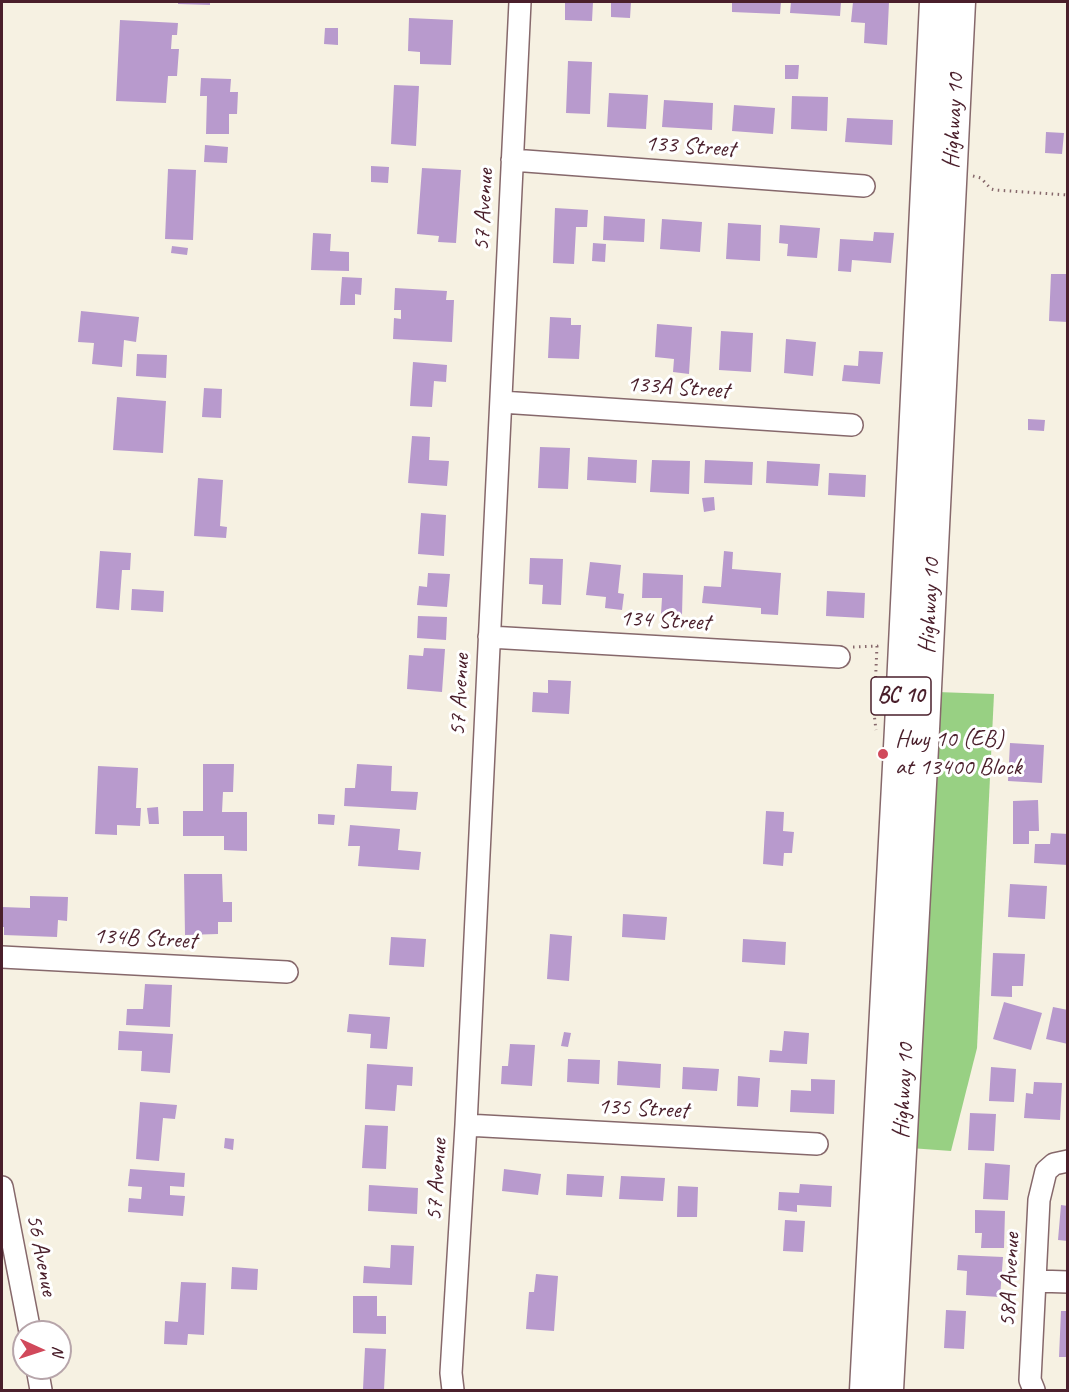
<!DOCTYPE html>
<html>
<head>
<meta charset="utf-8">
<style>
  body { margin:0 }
  #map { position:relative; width:1069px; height:1392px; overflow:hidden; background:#f6f1e2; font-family:Caveat,sans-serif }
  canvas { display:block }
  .frame { position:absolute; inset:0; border:3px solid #4a1f2b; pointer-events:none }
  .north { position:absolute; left:12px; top:1320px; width:60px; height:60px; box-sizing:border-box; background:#fff; border:2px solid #b7a5aa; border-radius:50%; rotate:93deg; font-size:16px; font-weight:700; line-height:24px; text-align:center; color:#4a1f2b }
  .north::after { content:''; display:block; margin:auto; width:21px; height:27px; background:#d1495b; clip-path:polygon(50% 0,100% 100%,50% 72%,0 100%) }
</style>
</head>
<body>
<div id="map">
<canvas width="1069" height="1392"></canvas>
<div class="frame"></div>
<div class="north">N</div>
</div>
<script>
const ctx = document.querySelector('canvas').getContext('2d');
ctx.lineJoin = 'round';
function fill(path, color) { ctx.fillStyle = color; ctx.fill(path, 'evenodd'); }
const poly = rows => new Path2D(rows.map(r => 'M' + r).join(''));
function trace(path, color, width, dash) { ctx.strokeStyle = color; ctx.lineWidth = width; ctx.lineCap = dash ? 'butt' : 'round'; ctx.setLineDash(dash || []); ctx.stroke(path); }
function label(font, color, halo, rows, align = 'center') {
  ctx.font = font + ' Caveat,sans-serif'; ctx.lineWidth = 6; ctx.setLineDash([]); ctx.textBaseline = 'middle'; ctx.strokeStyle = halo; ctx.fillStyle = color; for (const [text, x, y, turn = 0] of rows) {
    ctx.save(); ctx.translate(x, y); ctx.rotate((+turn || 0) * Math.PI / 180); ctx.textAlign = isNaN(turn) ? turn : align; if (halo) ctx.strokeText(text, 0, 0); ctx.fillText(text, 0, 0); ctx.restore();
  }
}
const green = poly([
  [937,692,994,694,977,1048,951,1151,910,1148]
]);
const building = poly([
  [178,2,210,2,210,5,178,4],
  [565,2,593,2,592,21,565,20],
  [611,2,631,2,630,18,611,17],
  [732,2,781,2,780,14,732,12],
  [791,2,841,2,840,16,790,13],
  [853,2,889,2,887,45,864,43,865,23,851,22],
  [409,18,453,20,451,65,420,64,420,52,408,51],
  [120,20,178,23,177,35,172,35,171,49,179,49,177,76,168,76,166,103,116,101],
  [325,28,338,28,338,45,324,44],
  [568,61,592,62,590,114,566,113],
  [785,65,799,65,798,79,785,79],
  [201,78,231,79,230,92,238,92,237,114,229,114,229,134,206,134,207,96,200,96],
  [394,85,419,86,416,146,391,144],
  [609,93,648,95,646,129,607,127],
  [792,96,828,97,827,131,791,129],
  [664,100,713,103,712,130,662,127],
  [734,105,775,108,773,134,732,131],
  [847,118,893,120,892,145,845,142],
  [1046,132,1064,133,1062,154,1045,153],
  [205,145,228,147,227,163,204,162],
  [371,166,389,167,388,183,371,182],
  [422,168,461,170,456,243,438,242,439,236,417,234],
  [168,169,196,170,193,240,165,239],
  [555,208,588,210,587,227,576,227,574,264,553,263],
  [604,216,645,219,644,242,603,240],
  [662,219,702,222,700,252,660,249],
  [728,223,761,225,760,261,726,259],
  [780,225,820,228,817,258,787,256,788,244,779,243],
  [874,232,894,233,891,263,852,260,851,272,838,271,840,239,873,241],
  [313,233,331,234,330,251,349,252,349,271,311,270],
  [593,243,606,244,605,262,592,261],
  [172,246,188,248,187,255,171,253],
  [1051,274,1068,274,1068,322,1049,321],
  [342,277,362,278,361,295,355,294,355,305,340,305],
  [395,288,447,291,446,300,454,300,452,342,393,339,394,318,401,319,401,310,394,310],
  [81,311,139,317,136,342,124,340,122,367,92,364,94,343,78,342],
  [550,317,571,318,571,325,581,325,579,359,548,358],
  [657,324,692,327,689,374,673,372,674,359,655,357],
  [721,331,753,333,751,372,719,370],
  [786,339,816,342,813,376,784,373],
  [859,351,883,352,880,384,842,381,844,365,858,366],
  [137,354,167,355,166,378,136,376],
  [413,362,447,365,446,382,434,381,432,407,410,406],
  [204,388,222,389,221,418,202,417],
  [117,397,166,401,163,453,113,450],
  [1028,419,1045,420,1044,431,1028,430],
  [412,436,430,437,429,460,449,461,447,486,408,483],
  [540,447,570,448,568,489,538,488],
  [588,457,637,460,636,483,587,480],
  [652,460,690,461,689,494,650,492],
  [705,460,753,462,752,485,704,483],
  [767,461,820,464,818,486,766,483],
  [829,473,866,475,865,497,828,495],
  [198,478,223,480,220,526,227,527,226,538,194,536],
  [714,497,715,510,704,512,702,498],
  [421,513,446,515,444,556,418,554],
  [100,551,131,553,130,570,122,570,119,610,96,608],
  [724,551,733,552,732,569,781,573,778,615,761,614,761,608,702,603,704,586,721,587],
  [530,558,563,559,561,605,542,604,543,585,529,584],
  [590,562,621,565,618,593,624,594,622,610,605,608,606,597,586,595],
  [428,573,450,574,447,607,417,605,419,586,427,587],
  [643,573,683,575,682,615,661,614,662,598,642,598],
  [132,589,164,591,163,612,131,610],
  [827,591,865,593,864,618,826,616],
  [418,616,447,617,446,640,417,638],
  [424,648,445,649,442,692,407,689,409,655,423,656],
  [548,680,571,681,569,714,532,712,533,692,548,693],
  [1010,743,1044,745,1042,783,1008,781],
  [203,764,234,764,233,792,223,792,222,812,247,812,247,851,224,850,224,836,183,836,183,811,203,811],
  [357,764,392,766,391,791,418,792,416,810,344,806,345,788,355,788],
  [98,766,138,768,136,808,141,808,140,826,117,825,117,835,95,834],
  [1038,800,1039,831,1029,831,1029,844,1013,844,1013,801],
  [158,807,159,824,149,824,147,808],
  [766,811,784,812,783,831,794,832,792,853,784,853,783,866,763,864],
  [318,814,335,815,334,825,318,824],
  [350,825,400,829,398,850,421,852,419,870,358,866,360,846,348,846],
  [1051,833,1068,834,1068,865,1034,863,1035,844,1050,844],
  [184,874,222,874,223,902,232,902,232,922,218,922,218,934,185,935],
  [1010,884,1047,886,1045,919,1008,917],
  [30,896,68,897,67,921,58,920,57,937,4,935,4,927,2,927,2,907,30,908],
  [623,914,667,917,665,940,622,937],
  [550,934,572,936,569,981,547,979],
  [391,937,426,939,424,967,389,965],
  [743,939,786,942,785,965,742,962],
  [993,953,1025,954,1023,986,1012,986,1012,997,991,996],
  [145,984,172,985,170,1027,126,1025,127,1009,143,1009],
  [1004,1002,1042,1013,1031,1050,993,1039],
  [1053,1007,1068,1010,1068,1044,1046,1039],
  [349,1014,390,1017,387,1049,370,1048,371,1034,347,1032],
  [119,1031,173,1034,170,1073,141,1071,142,1051,118,1050],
  [784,1031,809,1033,807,1064,769,1062,770,1050,782,1051],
  [564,1032,571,1033,568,1047,561,1046],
  [510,1044,535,1045,532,1086,501,1084,502,1066,508,1066],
  [568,1059,600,1060,599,1084,567,1082],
  [618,1061,661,1064,660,1088,617,1085],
  [367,1064,413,1067,412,1086,397,1085,395,1111,365,1109],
  [683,1067,719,1069,717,1091,682,1089],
  [991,1067,1016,1069,1014,1102,989,1101],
  [738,1076,760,1078,758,1107,737,1106],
  [811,1079,835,1080,834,1114,790,1112,791,1090,811,1091],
  [1034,1082,1062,1083,1060,1120,1024,1118,1026,1093,1033,1094],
  [140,1102,177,1105,175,1119,163,1118,159,1161,136,1159],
  [970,1113,996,1114,994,1151,968,1150],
  [365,1125,388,1126,386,1169,362,1168],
  [225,1138,234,1139,233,1150,224,1148],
  [985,1163,1010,1165,1008,1200,983,1199],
  [130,1169,185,1173,184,1187,170,1186,170,1195,185,1196,183,1216,128,1212,129,1198,141,1199,142,1187,128,1186],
  [504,1169,541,1174,538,1195,502,1191],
  [567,1174,604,1176,602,1197,566,1195],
  [621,1176,665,1178,663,1201,619,1199],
  [800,1184,832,1186,831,1207,797,1205,797,1212,778,1210,779,1192,799,1193],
  [369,1185,418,1188,417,1214,368,1211],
  [678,1186,698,1187,697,1217,677,1217],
  [1061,1205,1068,1206,1068,1241,1058,1240],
  [975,1210,1005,1211,1004,1248,981,1248,982,1233,975,1233],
  [785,1220,805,1221,803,1252,783,1251],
  [391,1245,414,1246,412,1285,363,1283,364,1266,390,1268],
  [958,1255,1003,1257,1000,1297,966,1295,967,1271,957,1270],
  [232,1267,258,1269,257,1290,231,1289],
  [536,1274,558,1276,554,1331,526,1329,529,1292,534,1292],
  [181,1282,206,1283,204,1335,188,1334,187,1345,164,1344,165,1321,178,1322],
  [353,1296,377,1296,377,1316,386,1316,386,1334,353,1333],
  [946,1310,966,1311,964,1349,944,1348],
  [1061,1311,1068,1311,1068,1357,1059,1357],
  [365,1348,386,1349,384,1390,363,1389]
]);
const path = poly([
  [973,176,981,178,991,189,995,190,1068,195],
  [853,647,877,646,874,713,876,730]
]);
const minor = poly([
  [512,160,864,186],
  [501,402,852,425],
  [489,637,839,657],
  [2,957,287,972],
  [466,1125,817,1144],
  [2,1187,30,1332],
  [1036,1281,1068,1282],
  [37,1368,41,1390],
  [453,1390,451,1373,466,1125,520,2],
  [1034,1390,1030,1380,1039,1200,1046,1171,1054,1164,1068,1161]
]);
const highway = poly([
  [865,1390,900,728,935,2],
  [888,1390,924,729,960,2]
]);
const markers = [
  [883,754,6,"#d1495b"]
];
const shields = [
  [901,696,60]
];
const shieldNames = [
  ["BC 10",901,696]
];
const streetNames = [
  ["Highway 10",954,121,-87],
  ["133 Street",690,147,4],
  ["57 Avenue",484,210,-87],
  ["133A Street",678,388,4],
  ["Highway 10",930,606,-87],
  ["134 Street",665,621,3],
  ["57 Avenue",460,695,-87],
  ["134B Street",145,939,3],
  ["Highway 10",904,1091,-87],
  ["135 Street",643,1109,3],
  ["57 Avenue",437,1180,-86],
  ["56 Avenue",41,1255,79],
  ["58A Avenue",1010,1280,-87]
];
const poiNames = [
  ["Hwy 10 (EB)",895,740],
  ["at 13400 Block",895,768]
];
fill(green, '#98d083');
fill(building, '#b89acd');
trace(minor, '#86686b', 24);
trace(highway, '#86686b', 33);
trace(path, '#86686b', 3, [1.5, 4.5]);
trace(minor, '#fff', 21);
trace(highway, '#fff', 30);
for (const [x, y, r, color] of markers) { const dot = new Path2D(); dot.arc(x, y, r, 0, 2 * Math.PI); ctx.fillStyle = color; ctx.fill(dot); trace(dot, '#fff', 2); }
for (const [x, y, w] of shields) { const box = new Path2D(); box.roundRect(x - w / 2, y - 19, w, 38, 4.5); ctx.fillStyle = '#fff'; ctx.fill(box); trace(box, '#4a1f2b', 1.5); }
label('bold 22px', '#4a1f2b', null, shieldNames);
label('24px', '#4a1f2b', '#fff', streetNames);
label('24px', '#4a1f2b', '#fff', poiNames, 'left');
</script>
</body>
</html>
